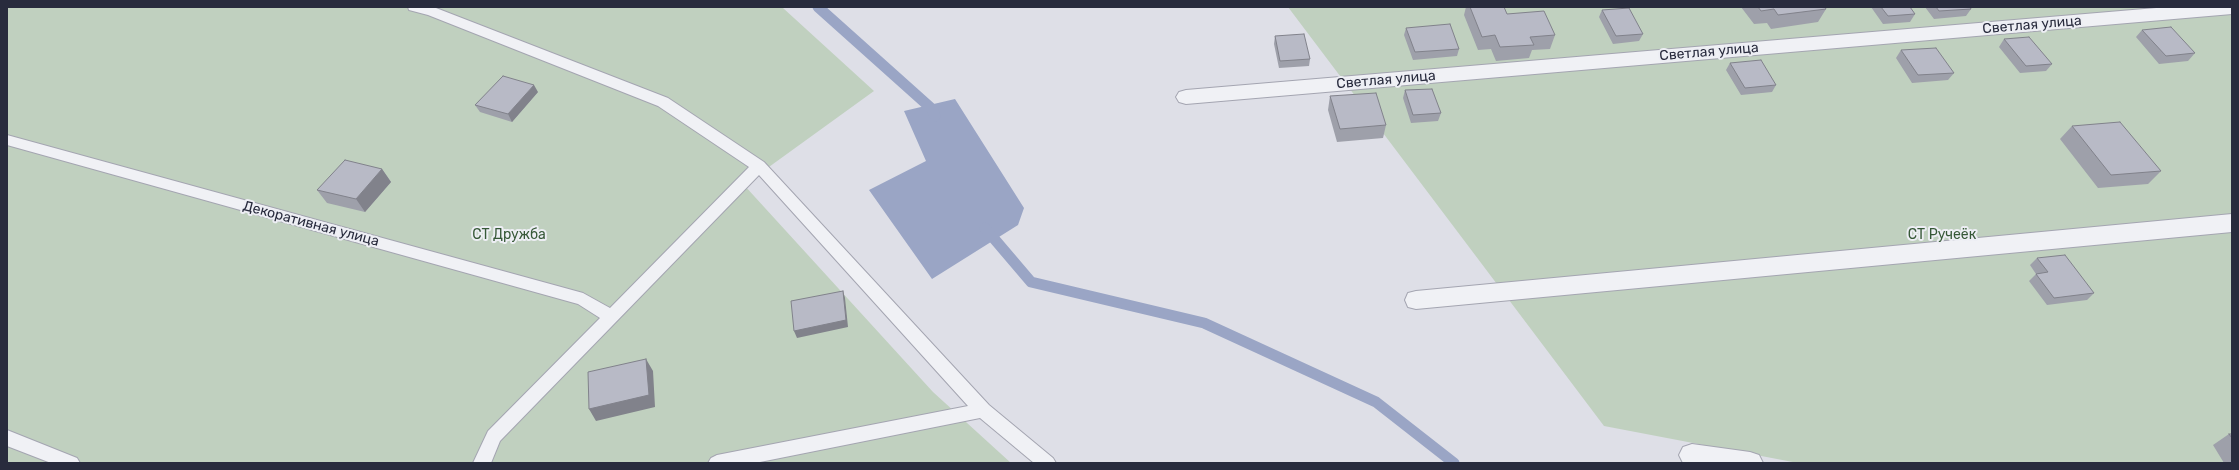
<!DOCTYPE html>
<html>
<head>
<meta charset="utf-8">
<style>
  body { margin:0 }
  #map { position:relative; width:2239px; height:470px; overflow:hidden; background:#dedfe7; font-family:Rubik,sans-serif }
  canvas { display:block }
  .frame { position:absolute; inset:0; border:8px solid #282b3d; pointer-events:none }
</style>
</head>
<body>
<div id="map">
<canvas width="2239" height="470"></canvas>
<div class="frame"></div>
</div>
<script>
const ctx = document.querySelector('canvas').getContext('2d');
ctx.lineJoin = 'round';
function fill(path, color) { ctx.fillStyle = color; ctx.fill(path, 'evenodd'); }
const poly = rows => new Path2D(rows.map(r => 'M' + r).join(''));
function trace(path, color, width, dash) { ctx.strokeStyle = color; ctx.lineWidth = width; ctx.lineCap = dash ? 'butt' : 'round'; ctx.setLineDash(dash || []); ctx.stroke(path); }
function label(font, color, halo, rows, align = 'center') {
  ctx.font = font + ' Rubik,sans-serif'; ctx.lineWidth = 4; ctx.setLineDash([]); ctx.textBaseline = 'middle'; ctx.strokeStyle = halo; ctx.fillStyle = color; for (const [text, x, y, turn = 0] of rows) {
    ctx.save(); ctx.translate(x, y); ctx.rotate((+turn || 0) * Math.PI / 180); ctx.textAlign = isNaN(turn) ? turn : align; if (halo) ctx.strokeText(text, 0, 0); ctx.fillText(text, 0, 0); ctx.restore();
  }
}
const green = poly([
  [7,7,783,8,874,91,744,185,933,392,1011,463,7,463],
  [1288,7,2232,7,2232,463,1798,463,1604,426]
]);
const water = poly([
  [955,99,1024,208,1018,225,932,279,869,190,926,161,904,111]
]);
const stream = poly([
  [818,7,932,109,935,116],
  [985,228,1031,282,1204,323,1376,402,1454,463]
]);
const lane = poly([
  [408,7,436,8,668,98,764,162,989,405,1053,458,1056,463,1034,463,980,418,755,463,708,463,711,458,717,455,968,406,759,175,500,441,491,463,473,463,488,431,600,318,578,304,7,145,7,135,583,293,610,308,749,167,658,106,428,15,409,10,408,7],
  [7,430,77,458,80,463,51,463,7,446,7,430]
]);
const street = poly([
  [2168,7,2232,7,2232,14,1186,104,1179,102,1176,97,1179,92,1186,90,2168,7],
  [2232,214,2232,232,1416,309,1408,307,1405,300,1408,293,1416,291,2232,214],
  [1692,444,1750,452,1759,455,1763,463,1683,463,1679,455,1683,447,1692,444]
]);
const wall = poly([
  [1466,7,1504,7,1507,14,1555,35,1550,49,1532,50,1529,58,1496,61,1491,49,1478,50,1464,15],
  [1741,7,1825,7,1826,9,1818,22,1771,29,1767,23,1754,24],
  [1871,7,1910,7,1915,14,1910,22,1883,24],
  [1925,7,1970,7,1971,9,1966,16,1934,19],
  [1602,10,1643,34,1639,41,1613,44,1599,17],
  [1406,28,1459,49,1457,56,1413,60,1404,35],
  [2142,30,2195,53,2188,61,2159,64,2136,37],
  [1275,36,1310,59,1309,66,1279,68,1274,44],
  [2004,39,2052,64,2046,71,2020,73,1999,47],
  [1901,50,1954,73,1948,80,1912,83,1896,58],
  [1730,63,1776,85,1772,92,1741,95,1726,70],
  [1405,90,1441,113,1438,121,1411,123,1403,98],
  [538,92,512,122,480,112,475,105],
  [1330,96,1386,125,1383,138,1337,142,1328,110],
  [2072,126,2161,171,2148,184,2098,188,2060,139],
  [382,169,391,182,365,212,327,203,317,190],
  [2037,258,2094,293,2087,300,2047,305,2029,281,2036,274,2030,265],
  [2229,434,2232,434,2232,463,2224,463,2213,445]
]);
const shadedWall = poly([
  [534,85,538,92,512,122,508,114],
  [382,169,391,182,365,212,356,199],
  [843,291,845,298,848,327,797,338,794,331],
  [646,359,653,371,655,407,596,421,589,409]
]);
const building = poly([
  [1470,7,1504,7,1507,14,1544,11,1555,35,1530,37,1534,45,1500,47,1495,35,1482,37,1470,7],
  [1758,7,1825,7,1826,9,1778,15,1774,9,1761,11,1758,7],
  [1881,7,1910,7,1915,14,1888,16,1881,7],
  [1936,7,1970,7,1971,9,1939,11,1936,7],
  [1629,8,1643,34,1616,36,1602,10,1629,8],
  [1450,24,1459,49,1415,52,1406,28,1450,24],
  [2171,27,2195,53,2166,56,2142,30,2171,27],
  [1304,34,1310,59,1280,61,1275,36,1304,34],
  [2029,37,2052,64,2026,66,2004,39,2029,37],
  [1936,48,1954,73,1918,75,1901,50,1936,48],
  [1761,60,1776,85,1745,88,1730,63,1761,60],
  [503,76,534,85,508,114,475,105,503,76],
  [1432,89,1441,113,1413,115,1405,90,1432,89],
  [1376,93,1386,125,1340,129,1330,96,1376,93],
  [2120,122,2161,171,2111,175,2072,126,2120,122],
  [345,160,382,169,356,199,317,190,345,160],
  [2065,255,2094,293,2054,298,2036,274,2048,272,2037,258,2065,255],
  [843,291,846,320,794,331,791,301,843,291],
  [646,359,649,395,589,409,588,372,646,359],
  [2229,434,2232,434,2232,438,2229,434]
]);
const streetNames = [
  ["Светлая улица",2032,25,-5],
  ["Светлая улица",1709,52,-5],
  ["Светлая улица",1386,80,-5],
  ["Декоративная улица",311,224,15]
];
const parkNames = [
  ["СТ Дружба",509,235],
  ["СТ Ручеёк",1942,235]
];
fill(green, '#c0d0bf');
fill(water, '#9aa5c5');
trace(stream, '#9aa5c5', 11);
trace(lane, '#a4a5b1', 2);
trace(street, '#a4a5b1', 2);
fill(lane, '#f0f1f5');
fill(street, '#f0f1f5');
fill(wall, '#9ea0aa');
fill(shadedWall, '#81828b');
fill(building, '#b8bac6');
trace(building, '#81828b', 1);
label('14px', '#282b3d', '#edeef4', streetNames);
label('14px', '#365837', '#edeef4', parkNames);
</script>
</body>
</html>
